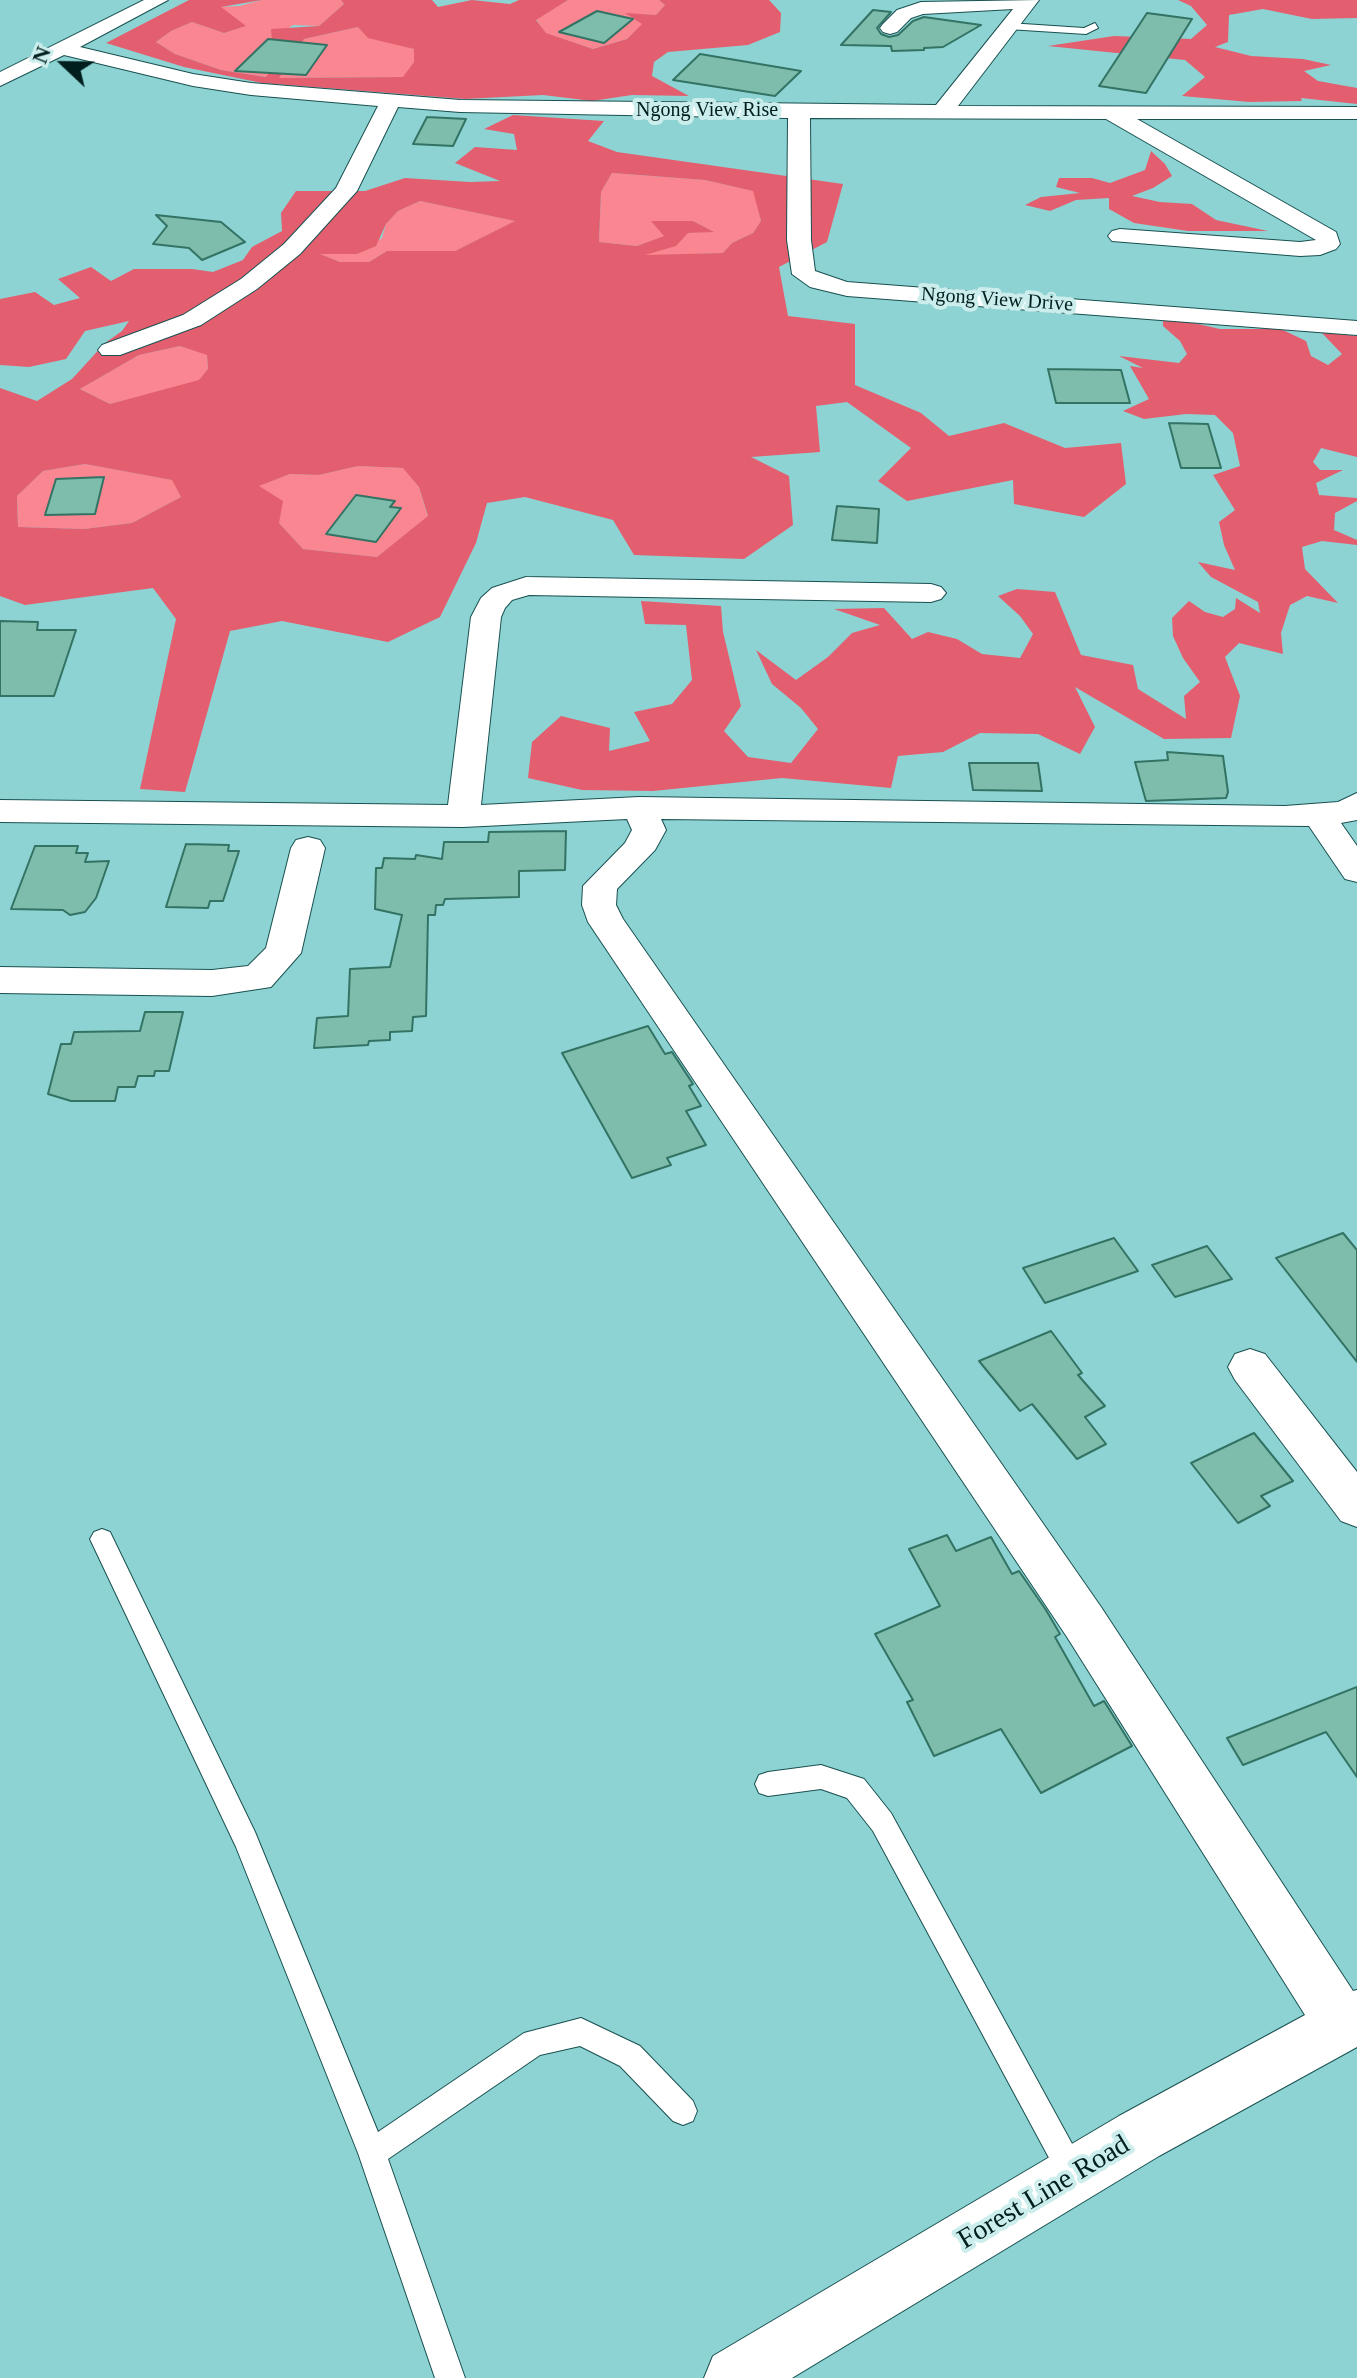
<!DOCTYPE html>
<html>
<head>
<meta charset="utf-8">
<style>
  body { margin:0 }
  #map { position:relative; width:1357px; height:2378px; overflow:hidden; background:#8dd3d3; font-family:Georgia,serif }
  canvas { display:block }
  .north { position:absolute; left:24px; top:24px; width:80px; height:80px; -webkit-text-stroke:6px #cbedec; paint-order:stroke; rotate:292deg; font-size:22px; font-weight:700; line-height:32px; text-align:center; color:#011e1e }
  .north::after { content:''; display:block; margin:auto; width:28px; height:36px; background:#011e1e; clip-path:polygon(50% 0,100% 100%,50% 72%,0 100%) }
</style>
</head>
<body>
<div id="map">
<canvas width="1357" height="2378"></canvas>
<div class="north">N</div>
</div>
<script>
const ctx = document.querySelector('canvas').getContext('2d');
ctx.lineJoin = 'round';
function fill(path, color) { ctx.fillStyle = color; ctx.fill(path, 'evenodd'); }
const poly = rows => new Path2D(rows.map(r => 'M' + r).join(''));
function trace(path, color, width, dash) { ctx.strokeStyle = color; ctx.lineWidth = width; ctx.lineCap = dash ? 'butt' : 'round'; ctx.setLineDash(dash || []); ctx.stroke(path); }
function label(font, color, halo, rows, align = 'center') {
  ctx.font = font + ' Georgia,serif'; ctx.lineWidth = 8; ctx.setLineDash([]); ctx.textBaseline = 'middle'; ctx.strokeStyle = halo; ctx.fillStyle = color; for (const [text, x, y, turn = 0] of rows) {
    ctx.save(); ctx.translate(x, y); ctx.rotate((+turn || 0) * Math.PI / 180); ctx.textAlign = isNaN(turn) ? turn : align; if (halo) ctx.strokeText(text, 0, 0); ctx.fillText(text, 0, 0); ctx.restore();
  }
}
const green = poly([
  [262,0,341,0,344,4,319,26,293,25,272,40,274,66,267,77,221,70,175,54,156,42,171,31,192,22,224,33,245,26,220,7,239,6],
  [568,0,659,0,665,5,656,15,627,14,643,24,627,39,593,49,545,33,536,19],
  [358,27,393,43,414,49,414,62,404,77,278,78,304,39],
  [612,173,705,180,754,191,761,221,753,233,732,243,723,253,640,256,688,233,712,231,693,221,652,221,665,236,637,246,599,242,601,192],
  [420,201,516,221,455,251,387,251,369,262,340,262,317,253,357,254,382,238,386,224,398,211],
  [180,346,207,354,208,369,199,381,110,404,80,389,139,355],
  [85,464,173,480,181,497,132,523,84,529,18,527,17,496,43,471],
  [358,466,404,468,419,487,428,517,377,557,303,549,279,523,258,486,290,474,319,475]
]);
const forest = poly([
  [189,0,262,0,221,7,246,26,224,33,192,22,171,31,156,42,175,54,221,70,266,77,274,66,271,29,319,26,344,4,341,0,432,0,438,7,472,0,510,4,519,0,568,0,536,20,546,33,593,49,627,39,642,24,625,13,656,15,665,5,659,0,769,0,781,13,780,32,748,45,668,52,654,62,652,76,689,96,632,95,592,101,543,95,465,99,262,83,184,67,106,43],
  [358,27,368,38,414,49,414,62,403,77,279,78,304,39],
  [1178,0,1357,0,1357,18,1312,19,1263,9,1229,15,1228,42,1215,47,1251,56,1303,59,1331,65,1304,71,1318,81,1357,88,1357,104,1301,98,1302,101,1249,102,1182,96,1205,77,1185,60,1048,46,1114,36,1191,39,1207,25,1191,6],
  [513,115,604,121,588,141,617,152,843,184,827,242,779,267,788,316,855,324,855,385,921,413,949,436,1004,423,1065,448,1121,443,1126,484,1084,517,1014,504,1013,480,907,501,878,481,911,448,847,402,816,406,820,452,751,457,789,476,793,525,744,559,634,555,613,520,525,497,487,503,476,543,440,617,388,642,282,621,230,631,185,792,140,789,176,619,153,588,25,605,0,596,0,388,37,401,72,379,105,343,122,331,129,321,85,331,66,359,29,367,0,365,0,299,35,292,54,305,80,298,58,279,91,267,111,281,134,269,192,269,213,272,243,260,252,247,282,231,281,213,296,191,365,191,405,178,470,182,500,181,455,163,475,147,517,150,514,134,484,129],
  [612,173,705,180,753,191,761,221,753,233,732,243,723,253,645,255,676,246,688,233,714,232,693,221,651,221,664,236,637,246,599,242,601,192],
  [420,201,515,221,455,251,387,251,369,262,340,262,320,254,357,254,376,246,386,224,398,211],
  [180,346,207,355,208,369,199,380,110,404,80,389,139,355],
  [85,464,172,480,181,497,132,523,84,529,18,527,17,496,43,471],
  [358,466,403,468,419,487,428,516,377,557,303,549,279,523,283,501,259,486,290,474,319,475],
  [1151,151,1165,164,1172,176,1153,188,1132,196,1160,202,1192,204,1216,220,1268,231,1188,231,1134,223,1109,209,1109,198,1076,200,1050,211,1025,205,1041,197,1080,193,1056,187,1059,178,1092,178,1110,183,1145,170],
  [1163,316,1220,329,1281,329,1306,341,1311,356,1328,365,1342,354,1321,332,1357,336,1357,457,1321,448,1313,462,1320,470,1343,470,1316,483,1319,495,1357,498,1357,501,1335,513,1334,530,1357,540,1357,545,1322,541,1302,547,1305,569,1338,603,1307,596,1290,605,1281,633,1283,654,1239,643,1225,657,1240,696,1231,738,1164,739,1075,687,1095,727,1080,754,1038,734,980,733,943,752,898,756,891,788,782,778,653,791,582,790,528,778,532,742,561,716,610,728,609,751,650,741,634,712,672,704,692,680,686,625,645,624,641,601,721,606,723,632,741,706,724,731,748,757,791,763,818,729,801,708,772,684,756,650,796,680,828,657,852,633,880,625,834,609,884,608,912,639,928,632,957,639,982,654,1020,658,1033,634,1020,616,998,596,1017,589,1055,592,1081,655,1133,665,1138,689,1186,719,1184,696,1200,682,1183,658,1173,636,1172,618,1189,601,1205,612,1223,617,1235,609,1236,598,1260,613,1258,602,1211,577,1198,562,1235,570,1224,545,1219,522,1235,510,1213,475,1240,466,1233,433,1215,415,1186,414,1144,419,1123,411,1149,399,1130,366,1143,368,1119,356,1179,363,1187,354,1180,341,1163,326]
]);
const building = poly([
  [873,10,891,12,877,28,881,34,889,37,898,35,913,21,924,17,981,25,943,47,924,48,924,50,892,51,891,46,841,45,873,10],
  [597,11,633,19,604,43,559,32,597,11],
  [1147,13,1192,19,1146,93,1099,86,1147,13],
  [268,39,327,45,306,75,235,71,268,39],
  [700,54,801,71,775,96,673,80,700,54],
  [427,117,466,119,453,146,413,144,427,117],
  [156,215,221,222,245,242,202,260,189,248,153,244,167,226,156,215],
  [1048,369,1121,370,1130,403,1056,403,1048,369],
  [1169,423,1208,424,1221,468,1181,468,1169,423],
  [104,477,95,514,45,515,56,479,104,477],
  [356,495,395,501,390,507,401,508,376,542,326,534,356,495],
  [837,506,879,509,877,543,832,540,837,506],
  [0,621,38,622,37,630,76,630,54,696,0,696,0,621],
  [1167,752,1223,756,1228,792,1226,798,1146,801,1135,762,1168,760,1167,752],
  [969,763,1038,763,1042,791,973,790,969,763],
  [566,831,565,870,519,871,519,897,445,899,443,905,436,905,435,915,428,915,426,1016,413,1017,412,1031,390,1032,390,1040,369,1041,368,1045,314,1048,317,1018,348,1016,350,969,390,967,402,915,375,909,376,868,382,868,384,858,415,859,416,855,442,859,444,842,488,842,489,832,566,831],
  [186,844,229,845,228,851,239,851,223,901,210,901,208,908,166,907,186,844],
  [35,846,78,846,76,853,88,853,85,862,109,861,96,898,85,912,70,915,63,910,11,909,35,846],
  [145,1012,183,1012,169,1071,155,1071,154,1076,138,1076,135,1087,118,1087,115,1101,71,1101,48,1094,61,1044,71,1044,74,1032,140,1031,145,1012],
  [648,1026,665,1054,672,1052,693,1084,689,1086,701,1106,686,1111,706,1145,667,1158,671,1165,632,1178,562,1053,648,1026],
  [1343,1233,1357,1250,1357,1362,1276,1258,1343,1233],
  [1114,1238,1138,1271,1045,1303,1023,1268,1114,1238],
  [1207,1246,1232,1279,1175,1297,1152,1265,1207,1246],
  [1051,1331,1082,1373,1078,1375,1105,1406,1085,1417,1106,1444,1077,1459,1032,1404,1020,1411,979,1361,1051,1331],
  [1254,1433,1293,1481,1261,1496,1270,1506,1238,1523,1191,1463,1254,1433],
  [947,1535,956,1551,991,1537,1012,1574,1019,1571,1046,1610,1060,1634,1055,1637,1094,1706,1104,1701,1132,1746,1041,1793,1001,1729,934,1756,907,1702,913,1700,875,1634,940,1606,909,1549,947,1535],
  [1357,1687,1357,1777,1326,1732,1243,1765,1227,1738,1357,1687]
]);
const lane = poly([
  [1095,23,1098,28,1086,34,1008,29,1003,26,1008,23,1084,28,1095,23],
  [102,1529,110,1532,255,1832,378,2132,524,2033,581,2018,640,2046,693,2101,697,2111,693,2121,683,2125,673,2121,620,2066,580,2046,540,2055,388,2159,465,2378,435,2378,358,2153,236,1847,90,1539,94,1532,102,1529],
  [821,1765,864,1779,891,1813,1082,2162,1086,2172,1082,2182,1072,2186,1062,2182,873,1831,847,1798,821,1789,768,1796,759,1793,755,1784,759,1775,768,1772,821,1765]
]);
const street = poly([
  [144,0,168,0,80,47,193,74,251,83,460,100,936,105,1013,9,923,14,911,18,897,32,890,34,883,32,880,28,883,24,897,10,921,2,1039,0,958,106,1357,107,1357,119,1137,119,1336,232,1340,244,1336,249,1320,255,1300,256,1112,241,1108,236,1112,231,1120,229,1300,242,1316,240,1106,119,810,118,811,240,815,271,847,282,1357,321,1357,335,847,296,810,287,792,274,787,240,788,118,460,112,398,107,357,191,300,254,257,289,201,325,120,355,102,355,98,350,102,345,183,315,241,279,284,244,336,188,378,106,251,95,193,86,64,55,0,86,0,72,144,0],
  [526,577,931,584,941,587,946,593,941,599,931,602,529,595,512,600,505,608,501,617,481,805,639,797,1285,806,1338,802,1357,793,1357,820,1341,823,1357,846,1357,882,1345,879,1309,826,661,819,666,830,655,850,617,889,616,905,623,919,1101,1607,1353,1991,1357,1990,1357,2047,1159,2156,792,2378,704,2378,713,2356,1119,2116,1305,2015,1067,1637,588,922,582,905,583,886,625,843,632,830,627,819,463,827,0,822,0,800,448,805,471,617,481,598,492,588,526,577],
  [308,837,320,840,325,848,301,953,271,987,212,996,0,993,0,967,212,970,248,966,266,948,291,848,296,840,308,837],
  [1250,1349,1265,1354,1357,1472,1357,1527,1341,1521,1235,1380,1228,1367,1235,1354,1250,1349]
]);
const farStreetnames = [
  ["Ngong View Rise",707,111],
  ["Ngong View Drive",997,300,4]
];
const nearStreetnames = [
  ["Forest Line Road",1044,2193,-31]
];
fill(green, '#f98690');
fill(forest, '#e35f6f');
fill(building, '#7ebdac');
trace(building, '#337364', 2);
trace(lane, '#195050', 2);
trace(street, '#195050', 2);
fill(lane, '#fff');
fill(street, '#fff');
label('20px', '#011e1e', '#cbedec', farStreetnames);
label('28px', '#011e1e', '#cbedec', nearStreetnames);
</script>
</body>
</html>
